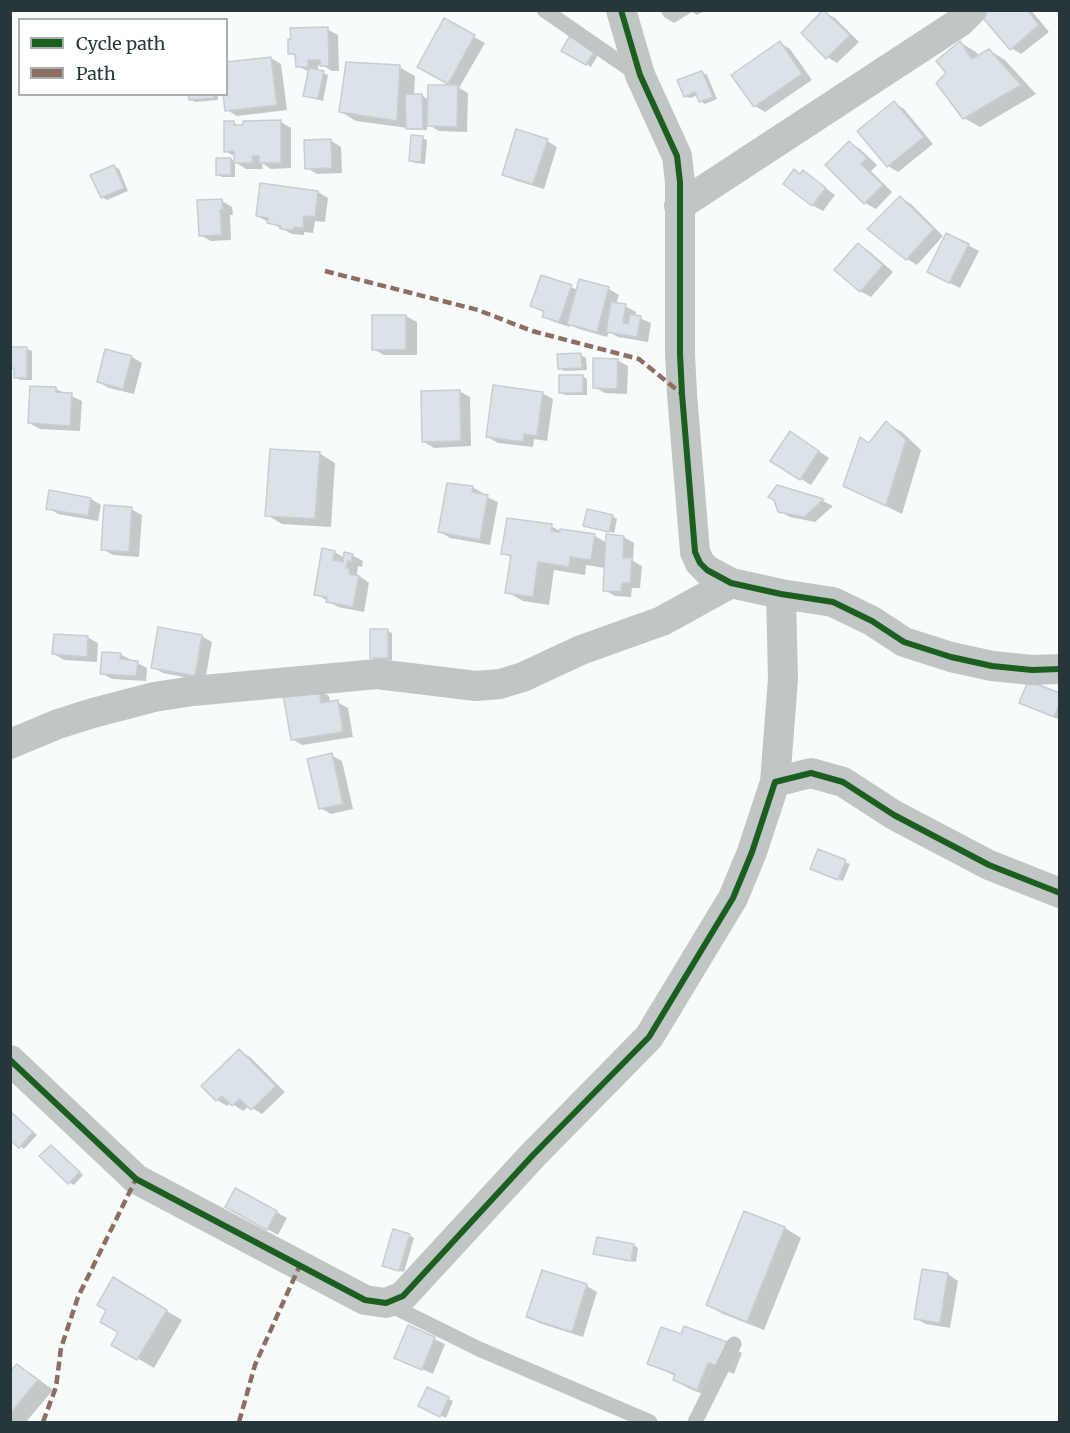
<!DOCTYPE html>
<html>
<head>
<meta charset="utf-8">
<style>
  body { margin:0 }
  #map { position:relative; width:1070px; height:1433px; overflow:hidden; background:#f7fbfc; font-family:Merriweather,serif }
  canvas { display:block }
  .frame { position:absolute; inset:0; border:12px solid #273639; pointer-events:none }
  .legend { position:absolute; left:18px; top:18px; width:210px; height:78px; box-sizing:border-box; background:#fff; border:2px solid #a9afb0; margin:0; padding:8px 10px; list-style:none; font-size:18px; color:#273639 }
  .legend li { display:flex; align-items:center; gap:12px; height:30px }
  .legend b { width:30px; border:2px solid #a9afb0 }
</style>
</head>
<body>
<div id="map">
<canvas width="1070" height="1433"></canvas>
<div class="frame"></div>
<ul class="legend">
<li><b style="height:8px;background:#1b5e20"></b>Cycle path</li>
<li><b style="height:8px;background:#8d6e63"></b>Path</li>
</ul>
</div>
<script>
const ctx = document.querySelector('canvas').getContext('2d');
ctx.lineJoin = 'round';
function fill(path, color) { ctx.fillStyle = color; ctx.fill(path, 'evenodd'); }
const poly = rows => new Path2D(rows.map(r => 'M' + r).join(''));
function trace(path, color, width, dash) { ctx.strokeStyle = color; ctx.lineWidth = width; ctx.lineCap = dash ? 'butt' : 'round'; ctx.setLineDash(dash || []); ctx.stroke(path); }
const shadow = poly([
  [660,10,706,10,697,15,692,12,674,23,664,17],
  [983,10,1031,10,1049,32,1021,54,1011,48],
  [824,12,835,18,859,42,837,63,827,57],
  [444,20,485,43,459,88,468,93,467,132,439,131,427,124,427,130,412,130,408,128,356,121,341,112,399,67,415,76,414,95,421,95,429,100,455,87,419,67],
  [327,29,338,35,339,71,332,71,322,65,318,65,318,71,328,75,323,101,305,96,310,72,297,66,297,57,290,53],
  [780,43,790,49,812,80,765,112,755,106],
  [961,43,976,52,980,57,989,50,1005,60,1036,94,980,127,964,118,948,73],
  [563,50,599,53,591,67],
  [271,58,281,64,287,110,237,116,227,110,226,94],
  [702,72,707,75,717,99,705,104,700,101,698,95,690,98,685,96],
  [190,94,218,94,218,100,195,102,190,99],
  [894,103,904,109,933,144,898,172,888,166],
  [233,122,241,127,281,122,291,128,291,168,271,169,262,163,263,169,246,169,235,162,235,177,222,177,218,175,231,159,236,162,236,157,225,151],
  [422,138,427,140,425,164,415,163,411,160],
  [330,140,341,147,342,173,317,174,307,168],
  [547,141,557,147,544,189,514,180,503,174],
  [849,142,860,149,877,165,871,171,892,192,876,209,865,203,827,165],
  [114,166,119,169,128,191,107,200,102,197],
  [803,172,835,195,823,211,812,205],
  [318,192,328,198,325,222,315,221,313,233,304,232,304,235,292,234,257,216],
  [901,198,911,204,943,236,917,265,907,259],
  [222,201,232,207,233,215,230,215,231,240,211,241,200,235],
  [858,245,869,251,893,272,871,297,860,291],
  [968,245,979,251,960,288,939,278],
  [580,281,609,289,619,295,616,304,625,306,636,312,635,316,651,323,648,342,618,337,609,332,607,337,579,329,570,325,570,327,554,322,544,316,545,313,532,306,571,287,577,290],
  [373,316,406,316,417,322,417,355,384,355,373,349],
  [10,349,27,349,32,351,32,380,20,380,16,377,16,369,10,369],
  [581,355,586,358,587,370,564,371,559,368],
  [132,357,142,363,134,394,109,388,98,382],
  [617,360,628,366,627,394,605,393,594,387],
  [583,376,587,379,587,395,565,395,561,392],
  [56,389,82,401,80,431,40,429,29,423],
  [459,391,470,397,471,446,434,448,424,442],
  [542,393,553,399,547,441,534,439,533,447,498,443,488,437],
  [886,423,902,432,921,450,902,514,845,486,870,445],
  [800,439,829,458,811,485,801,479],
  [319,453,335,463,331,527,282,524,267,515],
  [777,486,823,501,833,506,815,522,790,517,779,511],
  [472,487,483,493,482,495,498,502,490,545,450,538,440,532],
  [91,499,101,505,98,521,58,514,48,508],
  [131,509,142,515,139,557,113,555,102,549],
  [612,516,617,519,614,533,585,525],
  [551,526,560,531,595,536,607,543,624,537,634,543,633,561,642,566,640,588,632,588,631,597,615,596,604,590,605,568,586,565,585,575,554,570,549,605,523,601,507,592,512,558,503,553],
  [334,552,345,558,352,555,363,561,362,567,358,566,357,574,369,583,364,612,338,607,316,594],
  [387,631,392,633,392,660,376,660,371,657],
  [202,636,212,642,205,681,163,673,152,667],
  [87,637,98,643,97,662,64,660,54,654],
  [120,654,147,668,146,681,112,679,101,673],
  [318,690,329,696,330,703,337,702,348,708,353,737,302,745,292,739],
  [1060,695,1060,720,1021,703],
  [331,755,342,761,353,809,331,814,320,808],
  [819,851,850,864,843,881,817,871],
  [240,1051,250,1057,285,1092,262,1114,249,1106,243,1111,231,1103,227,1106,217,1100],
  [14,1115,37,1135,24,1149,20,1146],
  [56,1149,83,1175,74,1185,69,1182],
  [236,1190,287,1218,278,1235,227,1207],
  [745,1212,785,1228,801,1238,764,1330,723,1314,707,1305],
  [409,1235,414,1238,404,1272,388,1268],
  [634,1245,638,1248,636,1262,600,1256,595,1253],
  [543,1272,587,1286,597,1292,583,1337,539,1323,528,1317],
  [948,1274,958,1281,950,1328,926,1324,915,1318],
  [113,1279,182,1320,154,1368,113,1344,121,1332,109,1310],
  [409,1327,445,1344,433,1374,396,1357],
  [682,1336,726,1344,742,1353,734,1374,724,1370,713,1398,690,1389,674,1380,675,1376,649,1363],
  [17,1366,33,1375,53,1390,26,1422,10,1422,10,1369,13,1371],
  [427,1389,453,1401,446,1418,424,1408]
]);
const building = poly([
  [823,10,850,35,826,59,801,33,823,10],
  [980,10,1027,10,1039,25,1010,50,978,12,980,10],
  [444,18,475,35,448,84,417,67,444,18],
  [328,27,329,66,320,66,320,60,308,60,308,67,296,67,295,54,288,54,288,39,291,39,290,28,328,27],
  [571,34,596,49,586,65,561,51,571,34],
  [780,41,802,74,754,107,731,75,780,41],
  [960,41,972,59,989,49,1021,85,963,119,936,83,946,73,936,61,960,41],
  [271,57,277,105,225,111,223,94,226,94,226,62,271,57],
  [346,62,400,65,397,121,339,112,346,62],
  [309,68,324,71,318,99,303,96,309,68],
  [702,71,713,97,699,102,695,92,684,97,677,80,702,71],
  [428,85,458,85,457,127,427,126,428,85],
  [188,94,214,94,214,98,189,100,188,94],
  [405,94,422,94,423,129,406,129,405,94],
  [894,101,924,137,887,167,857,131,894,101],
  [281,120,281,163,259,163,259,156,252,156,253,163,234,163,234,151,224,152,224,121,234,121,234,125,243,125,243,121,281,120],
  [516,129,548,139,533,184,502,175,516,129],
  [411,135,423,136,421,162,409,161,411,135],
  [331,139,332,168,305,169,304,140,331,139],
  [849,141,867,158,861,164,883,185,864,204,825,165,849,141],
  [216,158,231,158,231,175,216,175,216,158],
  [114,165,124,188,101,198,90,175,114,165],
  [794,169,800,174,803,170,826,188,812,206,783,184,794,169],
  [260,183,318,191,315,217,304,216,303,228,294,227,294,230,280,229,281,226,267,223,268,218,256,216,260,183],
  [900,196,934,229,906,260,867,229,900,196],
  [222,199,223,210,220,210,222,235,199,236,197,200,222,199],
  [946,233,969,244,949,283,927,272,946,233],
  [858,243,883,265,860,292,834,270,858,243],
  [541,275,572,285,559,322,542,317,544,311,530,306,541,275],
  [579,279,609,287,597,332,567,324,579,279],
  [611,302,626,304,623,323,628,324,630,314,641,316,637,337,606,332,611,302],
  [372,315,406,315,406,350,372,350,372,315],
  [10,347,27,347,27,378,14,378,14,368,10,368,10,347],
  [105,349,132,356,123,389,97,382,105,349],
  [581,353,582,368,558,369,557,354,581,353],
  [593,358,618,359,617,389,593,388,593,358],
  [559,375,583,375,583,393,559,393,559,375],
  [493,385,543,392,537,436,524,434,523,442,486,437,493,385],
  [30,386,56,387,56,392,72,393,70,426,28,423,30,386],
  [460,390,461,441,422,442,421,391,460,390],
  [886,421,906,440,886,506,843,486,860,437,869,443,886,421],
  [790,431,819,451,800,480,770,461,790,431],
  [270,449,320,452,315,519,265,516,270,449],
  [447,483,473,486,472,492,488,495,480,540,438,532,447,483],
  [777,485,824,499,804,517,778,512,774,500,768,497,777,485],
  [49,490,91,498,88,516,46,509,49,490],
  [104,505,132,507,129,552,101,550,104,505],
  [587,509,613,515,609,532,583,526,587,509],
  [507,518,552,524,551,531,560,532,560,529,595,534,591,560,570,557,569,567,538,562,533,597,505,593,511,555,501,554,507,518],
  [606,534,624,536,623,558,632,558,630,583,622,583,621,592,603,591,606,534],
  [322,548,335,551,333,560,343,562,344,552,353,554,351,562,348,561,346,568,350,568,349,574,359,576,353,607,326,602,327,597,314,595,322,548],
  [158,627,202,635,195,676,151,668,158,627],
  [370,629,388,629,388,658,370,658,370,629],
  [54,634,88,636,87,657,52,654,54,634],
  [102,652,121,653,120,659,138,661,136,676,100,674,102,652],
  [1028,681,1060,693,1060,702,1054,717,1019,703,1028,681],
  [319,688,321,703,338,700,343,732,291,740,283,694,319,688],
  [332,753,343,804,319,809,307,759,332,753],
  [818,849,846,860,838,880,810,869,818,849],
  [239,1049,276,1086,251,1110,240,1099,232,1106,222,1096,216,1101,201,1086,239,1049],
  [10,1111,33,1132,19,1148,10,1140,10,1111],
  [51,1145,80,1172,68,1184,39,1156,51,1145],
  [235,1188,277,1211,267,1230,225,1207,235,1188],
  [744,1211,785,1227,747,1322,706,1305,744,1211],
  [393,1229,410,1234,399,1271,382,1266,393,1229],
  [597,1237,634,1244,631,1261,593,1254,597,1237],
  [922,1269,948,1273,940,1323,914,1319,922,1269],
  [542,1270,587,1284,572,1332,526,1317,542,1270],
  [113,1277,167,1310,137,1360,111,1345,118,1332,100,1322,106,1310,97,1305,113,1277],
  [408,1325,435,1337,422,1370,394,1358,408,1325],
  [684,1326,727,1342,718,1366,708,1363,697,1390,673,1380,675,1374,647,1364,661,1327,681,1334,684,1326],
  [17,1364,38,1380,10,1414,10,1371,17,1364],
  [427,1387,449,1397,440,1417,418,1406,427,1387]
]);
const lane = poly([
  [544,10,637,74],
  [386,1303,479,1349,650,1422],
  [695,1422,734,1344]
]);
const street = poly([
  [621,10,640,75,677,156,680,182,680,354,682,394,695,552,700,563,707,570,731,583,781,594,833,602,872,621,904,642,951,657,992,666,1032,670,1060,669],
  [679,206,960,22,972,10],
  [10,744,58,724,93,713,154,697,193,691,377,674,476,686,500,684,523,677,581,650,662,621,731,583],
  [775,782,783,679,781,594],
  [10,1060,136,1179,365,1300,386,1303,403,1296,533,1155,649,1037,733,898,752,852,775,782,811,773,843,782,894,815,989,865,1060,893]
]);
const quiet = poly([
  [325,271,478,310,532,331,639,359,682,394],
  [43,1422,56,1387,61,1348,78,1297,136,1179],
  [239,1422,255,1365,300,1265]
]);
const cycleway = poly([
  [621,10,640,75,677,156,680,182,680,354,682,394,695,552,700,563,707,570,731,583,781,594,833,602,872,621,904,642,951,657,992,666,1032,670,1060,669],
  [10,1060,136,1179,365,1300,386,1303,403,1296,533,1155,649,1037,733,898,752,852,775,782,811,773,843,782,894,815,989,865,1060,893]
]);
fill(shadow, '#0003');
fill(building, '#dbe3e8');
trace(building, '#c7ced2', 1.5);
trace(lane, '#c0c5c5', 15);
trace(street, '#c0c5c5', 30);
trace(quiet, '#8d6e63', 4.5, [9, 4.5]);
trace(cycleway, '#1b5e20', 6);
</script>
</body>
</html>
